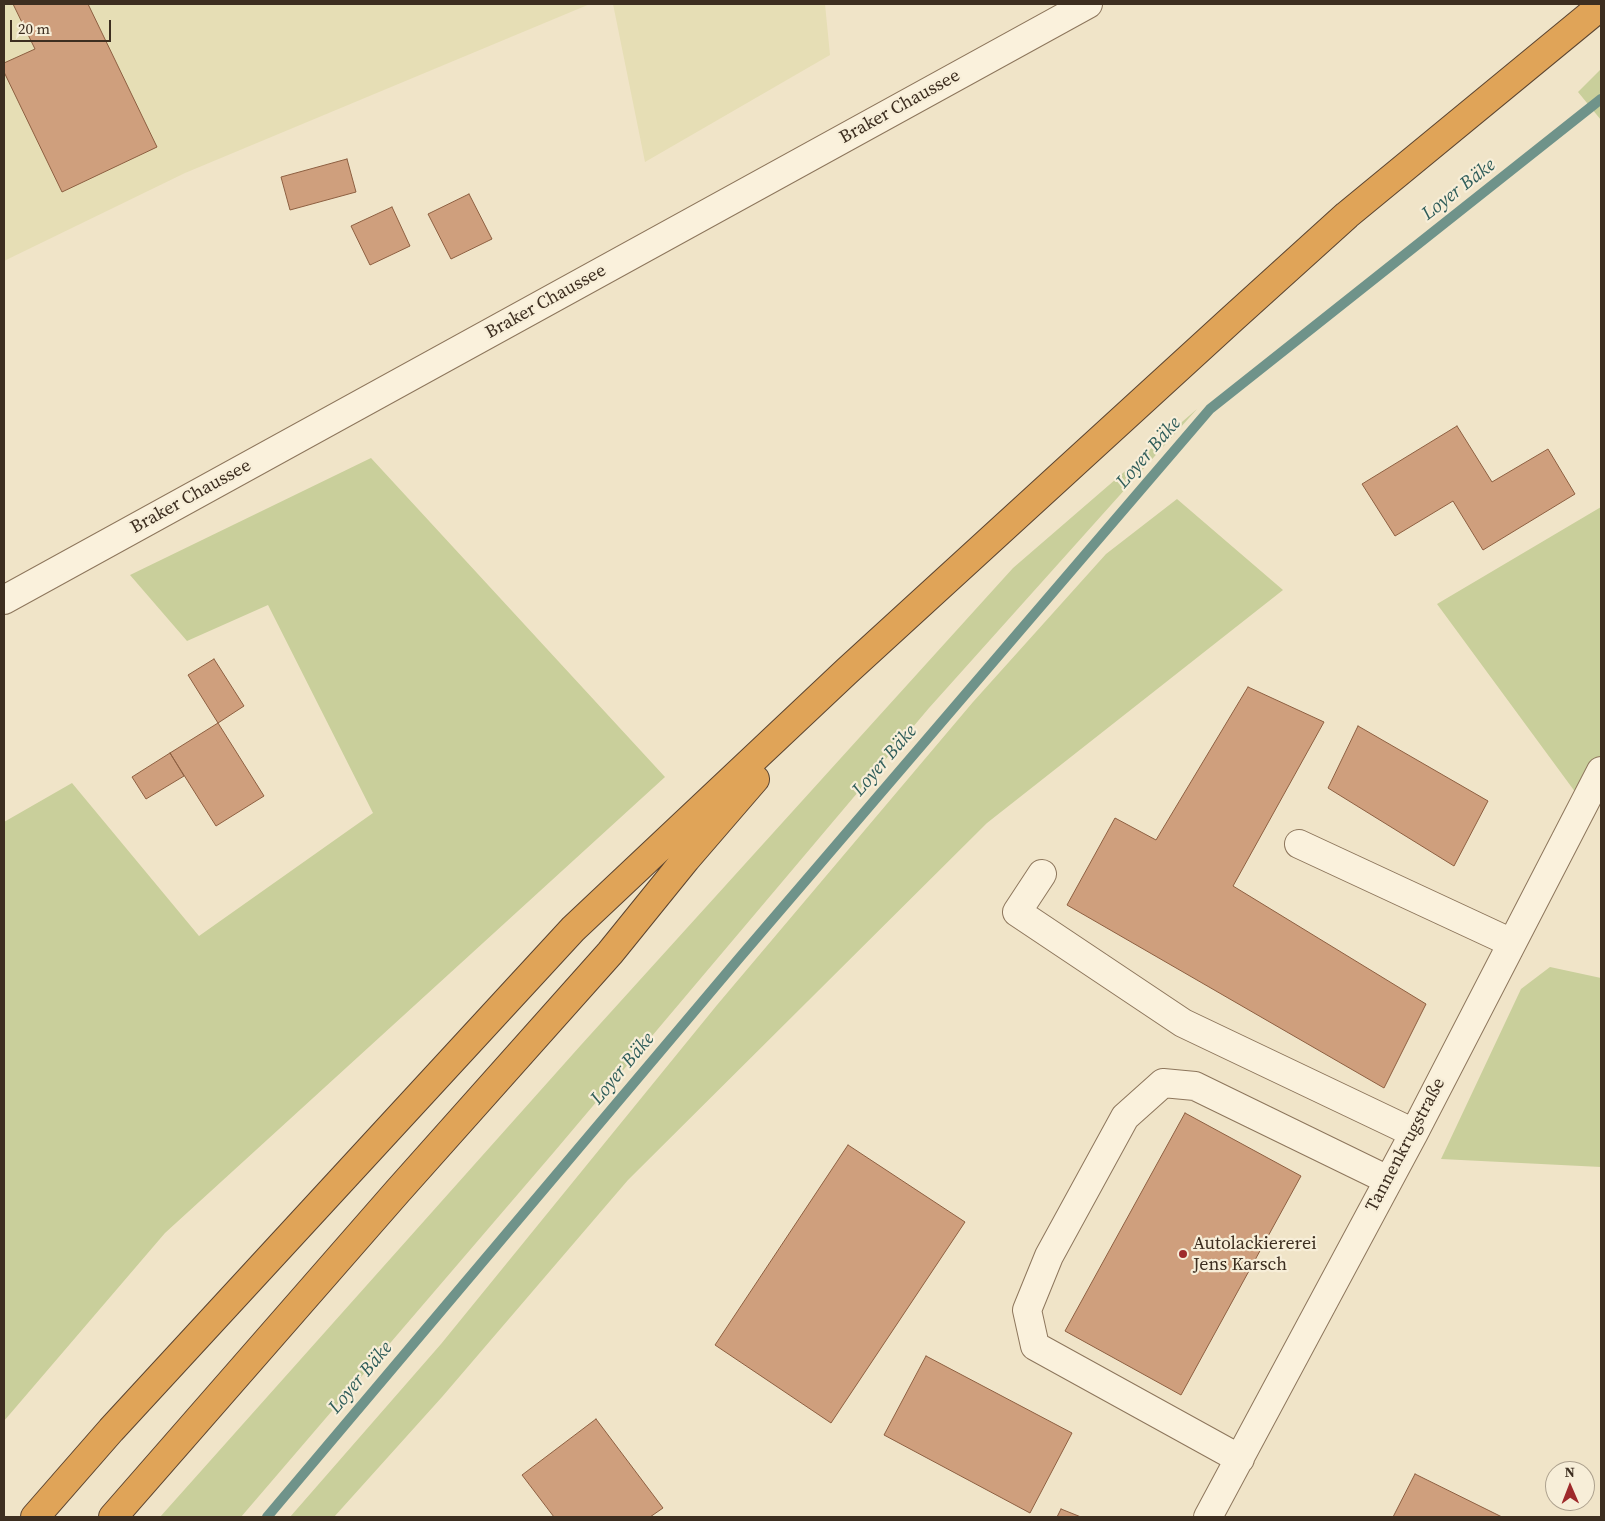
<!DOCTYPE html>
<html>
<head>
<meta charset="utf-8">
<style>
  body { margin:0 }
  #map { position:relative; width:1605px; height:1521px; overflow:hidden; background:#f0e4c8; font-family:"Source Serif 4",serif }
  canvas { display:block }
  .frame { position:absolute; inset:0; border:5px solid #3d2e20; pointer-events:none }
  .north { position:absolute; left:1545px; top:1461px; width:50px; height:50px; box-sizing:border-box; background:#f7eed8; border:1px solid #ada18e; border-radius:50%; rotate:359deg; font-size:14px; font-weight:700; line-height:20px; text-align:center; color:#3d2e20 }
  .north::after { content:''; display:block; margin:auto; width:18px; height:22px; background:#9e2a2b; clip-path:polygon(50% 0,100% 100%,50% 72%,0 100%) }
  .scale { position:absolute; left:10px; top:20px; width:101px; height:22px; box-sizing:border-box; border:2px solid #3d2e20; border-top:0; padding-left:6px; font-size:15px; line-height:18px; white-space:nowrap; color:#3d2e20; -webkit-text-stroke:4px #f7eed8; paint-order:stroke }
</style>
</head>
<body>
<div id="map">
<canvas width="1605" height="1521"></canvas>
<div class="frame"></div>
<div class="north">N</div>
<div class="scale">20 m</div>
</div>
<script>
const ctx = document.querySelector('canvas').getContext('2d');
ctx.lineJoin = 'round';
function fill(path, color) { ctx.fillStyle = color; ctx.fill(path, 'evenodd'); }
const poly = rows => new Path2D(rows.map(r => 'M' + r).join(''));
function trace(path, color, width, dash) { ctx.strokeStyle = color; ctx.lineWidth = width; ctx.lineCap = dash ? 'butt' : 'round'; ctx.setLineDash(dash || []); ctx.stroke(path); }
function label(font, color, halo, rows, align = 'center') {
  ctx.font = font + ' "Source Serif 4",serif'; ctx.lineWidth = 4.5; ctx.setLineDash([]); ctx.textBaseline = 'middle'; ctx.strokeStyle = halo; ctx.fillStyle = color; for (const [text, x, y, turn = 0] of rows) {
    ctx.save(); ctx.translate(x, y); ctx.rotate((+turn || 0) * Math.PI / 180); ctx.textAlign = isNaN(turn) ? turn : align; if (halo) ctx.strokeText(text, 0, 0); ctx.fillText(text, 0, 0); ctx.restore();
  }
}
const farmland = poly([
  [4,4,590,4,185,173,4,261],
  [613,4,825,4,830,55,645,162]
]);
const green = poly([
  [1601,69,1601,120,1578,92],
  [1197,409,929,708,554,1152,241,1517,160,1517,581,1045,1013,568],
  [371,458,665,777,165,1233,4,1421,4,822,72,783,199,936,373,813,268,605,187,641,130,575],
  [1177,499,1283,590,987,823,628,1180,442,1397,334,1517,290,1517,441,1344,717,1005,973,702,1106,554],
  [1601,507,1601,771,1584,804,1437,604],
  [1550,967,1601,978,1601,1167,1441,1159,1521,989]
]);
const stream = poly([
  [267,1517,741,956,1210,409,1601,99]
]);
const building = poly([
  [13,4,88,4,157,147,62,192,4,72,4,63,35,49,13,4],
  [347,159,356,192,290,210,281,177,347,159],
  [469,194,492,239,451,259,428,214,469,194],
  [392,207,410,246,370,265,351,226,392,207],
  [1457,426,1492,482,1548,449,1575,494,1483,550,1453,501,1395,536,1362,484,1457,426],
  [214,659,244,706,218,723,188,675,214,659],
  [1248,687,1324,722,1233,886,1426,1004,1384,1088,1067,905,1115,818,1156,840,1248,687],
  [218,723,264,796,216,826,170,753,218,723],
  [1358,726,1488,801,1454,866,1328,788,1358,726],
  [170,753,184,776,146,799,132,777,170,753],
  [1185,1113,1301,1176,1181,1395,1065,1331,1185,1113],
  [848,1145,965,1222,831,1423,715,1345,848,1145],
  [926,1356,1072,1433,1030,1513,884,1435,926,1356],
  [596,1419,663,1508,650,1517,554,1517,522,1475,596,1419],
  [1415,1474,1502,1517,1393,1517,1415,1474],
  [1061,1509,1081,1517,1057,1517,1061,1509]
]);
const minor = poly([
  [4,600,1088,4],
  [1299,844,1512,943],
  [1042,874,1017,912,1183,1023,1414,1133],
  [1240,1459,1035,1346,1027,1310,1049,1256,1125,1117,1163,1083,1195,1086,1388,1180],
  [1208,1517,1414,1133,1601,771]
]);
const highway = poly([
  [35,1517,111,1430,573,929,847,671,1232,319,1347,215,1601,6],
  [113,1517,397,1192,610,953,686,859,755,779]
]);
const markers = [
  [1183,1254,5,"#9e2a2b"]
];
const streetNames = [
  ["Braker Chaussee",900,107,-29],
  ["Braker Chaussee",546,302,-29],
  ["Braker Chaussee",191,497,-29],
  ["Tannenkrugstraße",1406,1145,-62]
];
const poiNames = [
  ["Autolackiererei",1193,1244],
  ["Jens Karsch",1193,1265]
];
const waterNames = [
  ["Loyer Bäke",1459,190,-38],
  ["Loyer Bäke",1149,453,-49],
  ["Loyer Bäke",885,761,-49],
  ["Loyer Bäke",623,1069,-50],
  ["Loyer Bäke",361,1378,-50]
];
fill(farmland, '#e6deb5');
fill(green, '#c9cf9b');
trace(stream, '#6f938a', 10);
fill(building, '#cf9f7d');
trace(building, '#8d5f41', 1);
trace(minor, '#8d765c', 30);
trace(highway, '#5b4430', 30);
trace(minor, '#faf1dc', 28);
trace(highway, '#e0a458', 28);
for (const [x, y, r, color] of markers) { const dot = new Path2D(); dot.arc(x, y, r, 0, 2 * Math.PI); ctx.fillStyle = color; ctx.fill(dot); trace(dot, '#f7eed8', 2); }
label('18px', '#3d2e20', '#f7eed8', streetNames);
label('18px', '#3d2e20', '#f7eed8', poiNames, 'left');
label('italic 19px', '#2f5d5a', '#f7eed8', waterNames);
</script>
</body>
</html>
